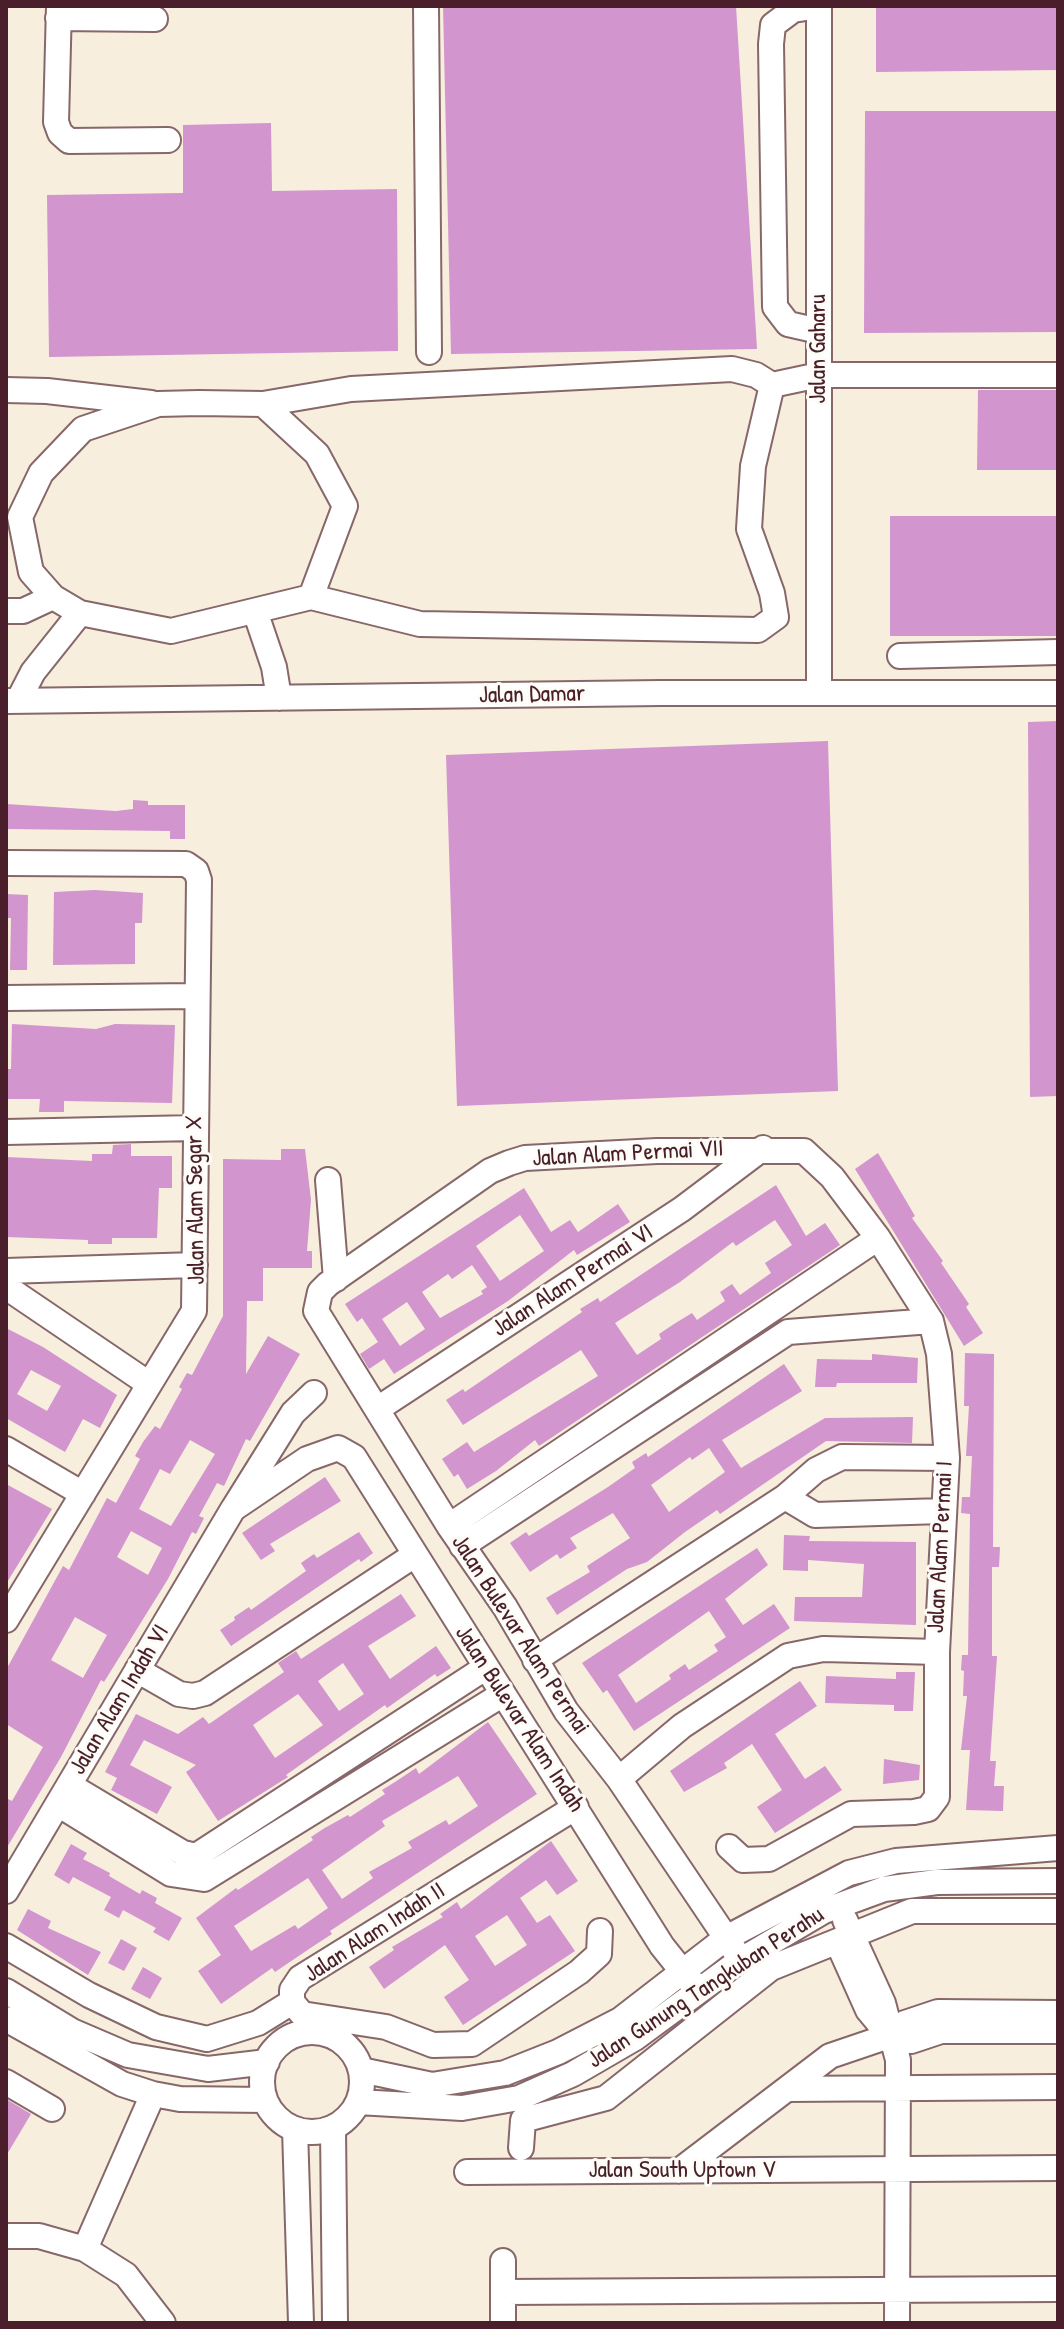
<!DOCTYPE html>
<html>
<head>
<meta charset="utf-8">
<style>
  body { margin:0 }
  #map { position:relative; width:1064px; height:2329px; overflow:hidden; background:#f7eedd; font-family:"Patrick Hand",sans-serif }
  canvas { display:block }
  .frame { position:absolute; inset:0; border:8px solid #4a1f2b; pointer-events:none }
</style>
</head>
<body>
<div id="map">
<canvas width="1064" height="2329"></canvas>
<div class="frame"></div>
</div>
<script>
const ctx = document.querySelector('canvas').getContext('2d');
ctx.lineJoin = 'round';
function fill(path, color) { ctx.fillStyle = color; ctx.fill(path, 'evenodd'); }
const poly = rows => new Path2D(rows.map(r => 'M' + r).join(''));
function trace(path, color, width, dash) { ctx.strokeStyle = color; ctx.lineWidth = width; ctx.lineCap = dash ? 'butt' : 'round'; ctx.setLineDash(dash || []); ctx.stroke(path); }
function label(font, color, halo, rows, align = 'center') {
  ctx.font = font + ' "Patrick Hand",sans-serif'; ctx.lineWidth = 6; ctx.setLineDash([]); ctx.textBaseline = 'middle'; ctx.strokeStyle = halo; ctx.fillStyle = color; for (const [text, x, y, turn = 0] of rows) {
    ctx.save(); ctx.translate(x, y); ctx.rotate((+turn || 0) * Math.PI / 180); ctx.textAlign = isNaN(turn) ? turn : align; if (halo) ctx.strokeText(text, 0, 0); ctx.fillText(text, 0, 0); ctx.restore();
  }
}
const building = poly([
  [443,6,736,6,757,349,451,354],
  [876,6,1058,6,1058,70,876,72],
  [865,111,1058,111,1058,332,864,333],
  [271,123,272,191,397,189,398,351,49,357,47,195,183,193,183,125],
  [978,390,1058,390,1058,470,977,470],
  [890,516,1058,516,1058,636,890,636],
  [1058,721,1058,1096,1030,1097,1028,722],
  [828,741,838,1091,457,1106,446,755],
  [133,800,148,801,148,805,185,805,185,839,170,839,170,831,6,829,6,804,116,811,133,809],
  [95,890,143,893,142,923,135,923,135,964,53,965,54,892],
  [6,894,28,895,27,970,10,970,11,918,6,918],
  [12,1024,96,1029,115,1024,175,1025,172,1103,64,1101,64,1112,39,1112,40,1099,6,1099,6,1069,11,1069],
  [131,1144,131,1156,172,1156,172,1188,159,1188,157,1238,112,1238,112,1244,88,1244,88,1240,6,1237,6,1157,92,1161,92,1154,112,1154,113,1145],
  [281,1149,305,1149,311,1200,307,1251,312,1251,312,1268,263,1268,263,1301,247,1301,246,1374,268,1336,300,1354,250,1441,246,1439,224,1486,217,1483,199,1516,204,1518,196,1534,192,1532,168,1579,104,1682,101,1680,61,1757,6,1849,6,1798,12,1801,43,1747,6,1724,6,1670,63,1566,69,1570,107,1498,116,1503,140,1459,135,1456,143,1442,155,1426,160,1429,182,1389,179,1387,187,1373,192,1375,223,1316,223,1159,281,1160],
  [190,1440,215,1454,171,1526,139,1509,160,1469,170,1474],
  [131,1531,162,1548,148,1575,117,1557],
  [75,1617,107,1635,83,1678,51,1660],
  [878,1153,915,1216,912,1218,943,1261,941,1263,969,1304,966,1307,983,1333,964,1346,855,1169],
  [776,1185,806,1236,825,1223,840,1245,539,1446,535,1440,496,1471,467,1489,458,1474,454,1477,442,1459,467,1442,474,1452,598,1376,581,1350,463,1425,446,1400,463,1389,465,1392,582,1312,580,1309,598,1298,600,1302],
  [775,1220,792,1245,765,1263,771,1273,740,1295,732,1284,720,1292,725,1301,697,1320,692,1313,674,1324,659,1334,661,1339,637,1355,615,1323,680,1282,733,1242,736,1246],
  [524,1188,551,1232,570,1220,578,1232,618,1204,630,1222,577,1255,574,1250,508,1301,394,1374,384,1359,369,1369,360,1354,378,1342,362,1318,357,1322,345,1304],
  [520,1215,544,1251,500,1281,476,1246],
  [472,1265,487,1287,481,1291,483,1294,440,1318,422,1292,448,1274,452,1279],
  [407,1302,425,1329,400,1346,382,1319],
  [6,1328,43,1347,117,1395,100,1428,83,1419,65,1452,6,1418],
  [31,1370,61,1386,47,1411,17,1394],
  [965,1353,994,1354,993,1547,1000,1547,999,1567,992,1567,992,1656,997,1656,990,1761,996,1761,994,1786,1004,1786,1003,1811,966,1810,970,1750,961,1750,967,1696,963,1696,964,1671,961,1670,962,1655,968,1655,970,1514,961,1513,962,1497,970,1497,972,1456,966,1456,969,1406,964,1406],
  [872,1354,918,1358,917,1383,837,1383,836,1387,815,1387,817,1359,872,1360],
  [784,1364,802,1391,722,1440,741,1468,825,1418,913,1417,912,1443,826,1441,720,1514,717,1510,685,1532,647,1562,627,1569,557,1615,546,1598,590,1572,587,1566,630,1538,613,1513,570,1538,577,1548,560,1559,557,1554,530,1572,510,1543,526,1532,529,1536,608,1487,635,1468,632,1462,646,1453,648,1457],
  [709,1448,725,1472,669,1512,651,1485,690,1457,692,1460],
  [325,1477,341,1501,270,1544,275,1551,261,1560,242,1533],
  [6,1484,52,1509,6,1584],
  [359,1532,373,1553,361,1562,359,1559,231,1646,220,1630,235,1620,234,1617,249,1607,251,1610,306,1571,301,1563,314,1554,317,1558],
  [784,1535,810,1536,809,1541,916,1542,916,1625,794,1621,795,1597,862,1597,864,1564,808,1560,808,1571,783,1570],
  [757,1548,768,1565,725,1599,743,1625,774,1604,790,1628,634,1731,607,1690,603,1693,582,1663],
  [709,1611,726,1637,714,1645,718,1651,689,1670,685,1664,669,1675,671,1679,636,1703,618,1675],
  [401,1594,416,1616,368,1646,390,1679,436,1646,451,1668,437,1677,435,1674,387,1708,385,1705,286,1775,288,1777,218,1821,186,1772,196,1765,144,1740,130,1765,172,1787,157,1814,111,1790,117,1778,105,1772,136,1714,178,1734,203,1717,209,1724,284,1672,278,1663,296,1651,301,1659],
  [343,1663,364,1694,339,1711,318,1681],
  [298,1694,323,1725,275,1758,253,1725],
  [896,1672,915,1672,913,1711,894,1711,894,1705,825,1703,826,1676,896,1679],
  [800,1681,817,1706,775,1734,805,1779,825,1766,842,1790,775,1833,757,1807,782,1790,752,1744,724,1763,727,1768,684,1792,670,1771],
  [488,1722,537,1794,330,1931,332,1934,315,1945,275,1972,272,1968,221,2004,198,1971,221,1955,196,1918,236,1888,238,1890,313,1840,311,1837,323,1829,348,1815,350,1817,385,1794,382,1790,395,1782,416,1768,419,1774],
  [458,1776,478,1806,449,1825,446,1820,408,1842,412,1848,369,1872,373,1878,342,1899,322,1870,385,1826,382,1821],
  [308,1878,328,1908,298,1929,295,1925,251,1951,234,1926],
  [884,1759,920,1765,919,1780,883,1784],
  [551,1841,578,1881,557,1895,546,1880,520,1898,537,1923,550,1915,575,1951,463,2025,444,1997,469,1980,445,1945,384,1989,369,1967,394,1950,392,1947,443,1917,440,1914,457,1902,461,1909],
  [507,1915,527,1945,495,1966,475,1936],
  [71,1844,87,1853,83,1859,110,1873,109,1876,140,1894,142,1890,157,1898,155,1903,182,1918,169,1941,153,1932,156,1928,123,1910,119,1918,104,1910,111,1897,73,1877,69,1884,54,1875],
  [28,1909,51,1921,48,1928,101,1952,88,1975,17,1930],
  [121,1939,137,1948,124,1971,108,1963],
  [143,1967,162,1978,150,1999,131,1989],
  [6,2099,31,2114,6,2156]
]);
const minor = poly([
  [59,6,56,122,60,133,69,141,168,140],
  [426,6,429,352],
  [58,18,155,19],
  [819,331,788,324,775,307,771,44,773,25,793,10,819,6],
  [6,390,47,391,151,403],
  [199,403,263,404,317,454,345,506,311,597,171,631,80,613,53,597,31,572,20,517,41,473,83,429,158,404,199,403],
  [263,404,351,389,732,369,756,375,772,385],
  [311,597,420,624,758,630,776,617,772,593,749,529,753,466,772,385,819,375,1058,375],
  [6,611,23,611,53,597],
  [255,611,274,667,279,698],
  [900,656,1058,652],
  [819,693,819,6],
  [6,701,661,693,1058,693],
  [18,701,33,672,80,613],
  [6,863,186,864,196,871,199,880,194,1311,6,1620],
  [6,998,195,996],
  [6,1132,195,1128],
  [328,1180,336,1279],
  [6,1271,195,1265],
  [6,1287,149,1384],
  [379,1408,682,1209,763,1148],
  [6,1449,83,1494],
  [785,1497,815,1515,942,1511],
  [233,1509,307,1459,338,1448,354,1457,662,1946,690,1981,701,1988],
  [449,1526,878,1238],
  [462,1546,788,1332,931,1321],
  [535,1660,785,1497,816,1470,842,1457,947,1458],
  [137,1670,179,1694,193,1696,205,1693,413,1556],
  [619,1779,682,1726,788,1656,823,1649,937,1652],
  [69,1785,183,1853,196,1856,485,1668],
  [58,1804,171,1874,204,1879,503,1694],
  [729,1847,743,1860,769,1859,851,1814,914,1812,928,1809,937,1797,937,1652,947,1458,939,1354,931,1321,878,1238,832,1177,804,1151,657,1151,525,1158,509,1163,490,1171,328,1284,320,1292,316,1311,449,1526,505,1607,566,1711,619,1779,741,1960],
  [6,1891,233,1509,293,1413,314,1393],
  [845,1920,883,2003,898,2060,897,2323],
  [6,1946,89,1995,156,2027,207,2039,258,2023,292,2002],
  [842,1952,868,2010,888,2034],
  [6,1991,72,2031,128,2055,208,2069,267,2062],
  [292,2002,302,2014,386,2027,433,2045,472,2044,579,1972,599,1954,600,1931],
  [292,2002,292,1990,300,1978,576,1807],
  [6,2019,122,2084,153,2094,180,2099,265,2100],
  '262 2082a50 50 0 1 1 100 0a50 50 0 1 1-100 0Z',
  [889,2036,911,2041,941,2031,1058,2031],
  [361,2070,432,2085,505,2073,558,2052,620,2020,726,1938,849,1873,896,1861,1058,1848],
  [6,2082,52,2109],
  [787,2089,1058,2087],
  [358,2102,462,2108,519,2098,573,2074,635,2038,741,1960,824,1911,884,1889,937,1882,1058,1881],
  [333,2128,335,2323],
  [295,2129,301,2323],
  [521,2148,523,2120,606,2098,771,1968,912,1911,1058,1911],
  [679,2171,830,2056,889,2036,905,2023,938,2012,1058,2013],
  [467,2172,1058,2168],
  [6,2236,39,2236,85,2249,126,2275,163,2323],
  [85,2249,153,2094],
  [503,2261,503,2323],
  [503,2292,1058,2289]
]);
const streetNames = [
  ["Jalan Gaharu",819,349,-90],
  ["Jalan Damar",532,695,-1],
  ["Jalan Alam Permai VII",628,1154,-3],
  ["Jalan Alam Segar X",196,1200,-91],
  ["Jalan Alam Permai VI",573,1281,-33],
  ["Jalan Alam Permai I",941,1547,-87],
  ["Jalan Bulevar Alam Permai",520,1635,57],
  ["Jalan Alam Indah VI",120,1700,-59],
  ["Jalan Bulevar Alam Indah",519,1719,57],
  ["Jalan Alam Indah II",375,1933,-33],
  ["Jalan Gunung Tangkuban Perahu",706,1988,-33],
  ["Jalan South Uptown V",682,2171]
];
fill(building, '#d295ce');
trace(minor, '#876769', 28);
trace(minor, '#fff', 24);
label('24px', '#4a1f2b', '#fdfcf7', streetNames);
</script>
</body>
</html>
